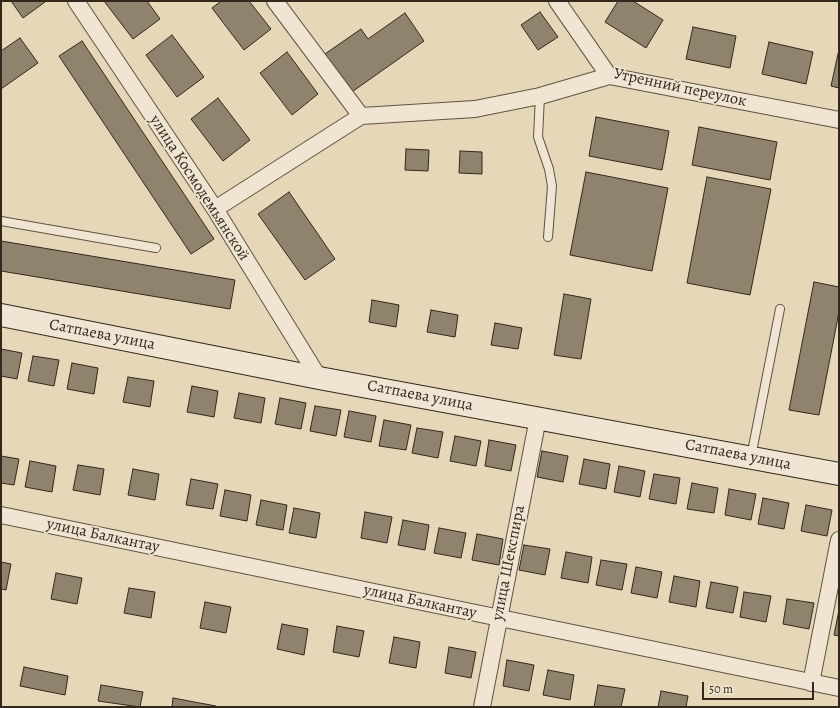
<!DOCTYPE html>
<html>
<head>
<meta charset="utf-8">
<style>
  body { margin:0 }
  #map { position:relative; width:840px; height:708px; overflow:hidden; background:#e6d7b9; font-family:Alegreya,serif }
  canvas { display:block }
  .frame { position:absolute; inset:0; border:2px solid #32281c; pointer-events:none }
  .scale { position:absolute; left:702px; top:682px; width:112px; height:18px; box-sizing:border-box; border:2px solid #32281c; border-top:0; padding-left:5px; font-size:12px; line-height:14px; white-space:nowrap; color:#32281c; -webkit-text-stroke:3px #efe5d2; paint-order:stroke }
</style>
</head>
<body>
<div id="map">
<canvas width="840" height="708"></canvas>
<div class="frame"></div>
<div class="scale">50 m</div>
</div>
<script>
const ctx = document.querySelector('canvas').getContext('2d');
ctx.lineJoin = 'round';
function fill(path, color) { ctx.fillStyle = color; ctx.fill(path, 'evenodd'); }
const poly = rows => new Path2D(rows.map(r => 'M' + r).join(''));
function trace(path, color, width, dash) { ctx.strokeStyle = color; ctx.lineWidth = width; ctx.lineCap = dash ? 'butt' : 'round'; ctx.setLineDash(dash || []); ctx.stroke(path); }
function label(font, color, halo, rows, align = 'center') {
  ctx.font = font + ' Alegreya,serif'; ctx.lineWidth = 3.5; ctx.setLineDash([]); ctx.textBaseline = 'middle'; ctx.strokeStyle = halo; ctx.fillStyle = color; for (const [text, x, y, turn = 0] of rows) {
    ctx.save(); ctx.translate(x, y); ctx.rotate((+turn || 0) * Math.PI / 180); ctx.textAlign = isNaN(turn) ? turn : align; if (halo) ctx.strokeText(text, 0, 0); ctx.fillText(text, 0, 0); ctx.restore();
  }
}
const building = poly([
  [11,1,43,1,45,2,23,18,11,1],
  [104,1,147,1,160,19,133,39,104,1],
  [221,1,249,1,271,29,244,50,212,8,221,1],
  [618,1,633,1,663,20,646,48,605,22,618,1],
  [540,12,558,37,538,50,521,25,540,12],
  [405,13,424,41,349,94,322,56,361,29,368,39,405,13],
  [693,27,736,36,730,68,686,59,693,27],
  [172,35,204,77,177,97,146,55,172,35],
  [20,38,38,63,1,89,1,51,20,38],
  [82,41,214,239,191,254,59,56,82,41],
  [769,42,813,52,806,84,762,74,769,42],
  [287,52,318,94,292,115,260,73,287,52],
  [838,54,839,55,839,88,831,86,838,54],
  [218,98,250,140,223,161,191,119,218,98],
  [596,117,669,131,662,170,589,156,596,117],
  [699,127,777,142,770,180,692,165,699,127],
  [406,149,429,150,428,171,405,170,406,149],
  [460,151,482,152,482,174,459,173,460,151],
  [586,172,668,188,652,271,570,255,586,172],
  [707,177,771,189,750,295,687,283,707,177],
  [289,192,335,259,305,280,258,214,289,192],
  [1,241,235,280,230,309,1,271,1,241],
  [814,282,839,287,839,312,819,415,789,410,814,282],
  [564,294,591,299,581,359,554,355,564,294],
  [372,300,399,305,396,327,369,322,372,300],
  [431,310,458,315,455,337,427,332,431,310],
  [495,323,522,328,518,349,491,345,495,323],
  [1,349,22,353,17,379,1,376,1,349],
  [33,356,59,360,54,386,28,381,33,356],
  [72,363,98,368,94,394,67,389,72,363],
  [128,377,154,381,150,407,123,402,128,377],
  [192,386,218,391,214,417,187,412,192,386],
  [239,393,265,398,261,423,234,418,239,393],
  [280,398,306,403,301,429,275,424,280,398],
  [315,406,341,410,336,436,310,431,315,406],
  [349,411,376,416,371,442,344,437,349,411],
  [384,420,411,425,406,450,379,446,384,420],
  [417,428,443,432,438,458,412,453,417,428],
  [455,436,481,441,476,466,450,461,455,436],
  [489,440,516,445,511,471,485,466,489,440],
  [542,451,568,456,563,482,537,477,542,451],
  [1,456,19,459,14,485,1,483,1,456],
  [584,459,610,464,606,489,579,484,584,459],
  [30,461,56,466,52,492,25,487,30,461],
  [78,465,104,469,100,495,73,490,78,465],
  [619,466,645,471,640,497,614,492,619,466],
  [133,469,159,474,155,500,128,495,133,469],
  [654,474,680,478,676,504,649,499,654,474],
  [191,479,218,484,213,509,186,505,191,479],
  [692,483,718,488,714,513,687,509,692,483],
  [729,489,756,494,751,520,725,515,729,489],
  [225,490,251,495,247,521,220,516,225,490],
  [763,498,789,503,784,529,758,524,763,498],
  [261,500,287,505,283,530,256,525,261,500],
  [806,505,832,510,827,536,801,531,806,505],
  [294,508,320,513,316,538,289,533,294,508],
  [365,512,392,517,387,543,361,538,365,512],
  [403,520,429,525,425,550,398,545,403,520],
  [439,528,466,533,461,558,434,553,439,528],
  [477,534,503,539,499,565,472,560,477,534],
  [524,545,550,549,545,575,519,570,524,545],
  [566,552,592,557,588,583,561,578,566,552],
  [601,560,627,564,622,590,596,585,601,560],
  [1,562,11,564,6,590,1,589,1,562],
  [636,567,662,572,657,598,631,593,636,567],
  [56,573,82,578,77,604,51,599,56,573],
  [674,576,700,581,696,607,669,602,674,576],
  [711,582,738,587,733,613,706,608,711,582],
  [129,588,155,592,151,618,124,613,129,588],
  [744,592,771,596,766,622,740,617,744,592],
  [787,599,814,603,809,629,783,624,787,599],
  [205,602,231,607,226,633,200,628,205,602],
  [839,610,839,636,834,635,839,610],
  [282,624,308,629,304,655,277,649,282,624],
  [337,626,364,631,359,657,333,652,337,626],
  [394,637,420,642,416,668,389,663,394,637],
  [449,647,476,652,471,678,445,673,449,647],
  [507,660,534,665,529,691,503,686,507,660],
  [24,667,68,676,65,695,20,686,24,667],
  [548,670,574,675,570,700,543,695,548,670],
  [101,685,143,692,140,707,98,701,101,685],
  [598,685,625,689,621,707,594,707,598,685],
  [661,691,688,696,686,707,658,707,661,691],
  [173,698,216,706,216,707,172,707,173,698]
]);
const lane = poly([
  [540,96,538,137,549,169,552,186,548,237],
  [1,221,156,248],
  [751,457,780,309]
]);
const street = poly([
  [76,1,215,209,319,378],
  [275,1,361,116],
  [557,1,609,76,839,120],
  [215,209,361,116,475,109,540,96,609,76],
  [1,515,839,688],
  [811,683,839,540],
  [482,707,538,418]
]);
const secondary = poly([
  [1,315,319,378,839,474]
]);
const streetNames = [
  ["Утренний переулок",680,88,12],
  ["улица Космодемьянской",199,188,57],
  ["Сатпаева улица",102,335,11],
  ["Сатпаева улица",420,396,11],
  ["Сатпаева улица",738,455,11],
  ["улица Балкантау",103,536,12],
  ["улица Шекспира",509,563,-79],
  ["улица Балкантау",420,602,12]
];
fill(building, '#90836e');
trace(building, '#32281c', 1);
trace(lane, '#5f5443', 10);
trace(street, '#5f5443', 18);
trace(secondary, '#32281c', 24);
trace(lane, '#efe5d2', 8);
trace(street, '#efe5d2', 16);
trace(secondary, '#efe5d2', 22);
label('16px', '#32281c', '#efe5d2', streetNames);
</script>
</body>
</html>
